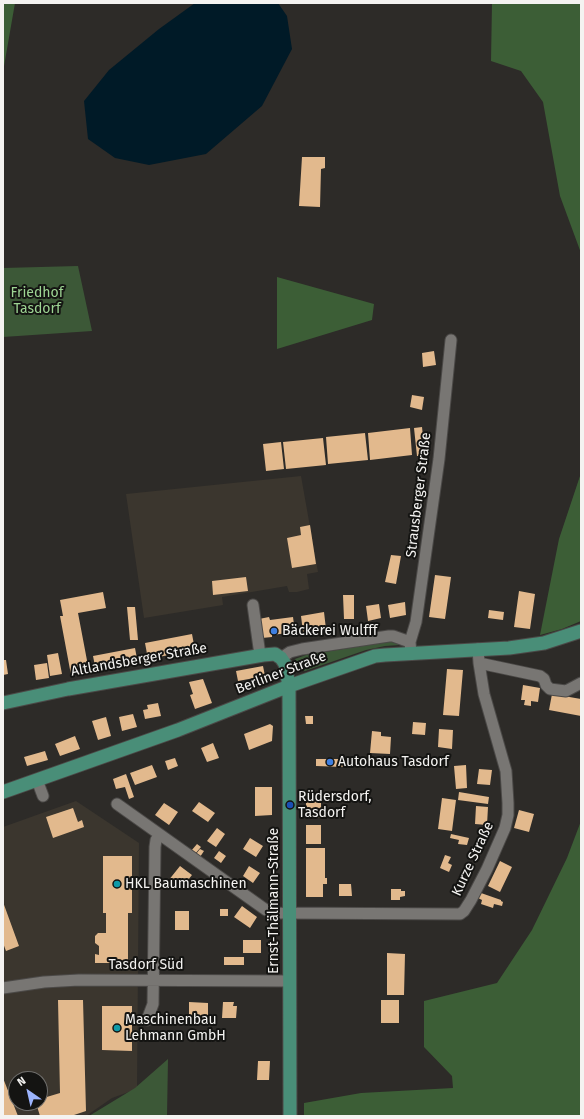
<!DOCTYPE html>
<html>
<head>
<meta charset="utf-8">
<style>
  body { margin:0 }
  #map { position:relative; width:584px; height:1119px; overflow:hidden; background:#2d2b28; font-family:"Fira Sans",sans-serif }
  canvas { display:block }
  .frame { position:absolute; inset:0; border:4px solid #f4f3f1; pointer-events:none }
  .north { position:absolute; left:8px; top:1071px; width:40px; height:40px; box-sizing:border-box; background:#141412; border:1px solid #6e6d6b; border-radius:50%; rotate:326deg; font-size:11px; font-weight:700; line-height:16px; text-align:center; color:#f4f3f1 }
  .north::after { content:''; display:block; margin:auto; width:14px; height:18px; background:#9cb4fd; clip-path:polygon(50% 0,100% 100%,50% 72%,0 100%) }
</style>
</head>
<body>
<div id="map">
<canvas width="584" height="1119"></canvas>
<div class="frame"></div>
<div class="north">N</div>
</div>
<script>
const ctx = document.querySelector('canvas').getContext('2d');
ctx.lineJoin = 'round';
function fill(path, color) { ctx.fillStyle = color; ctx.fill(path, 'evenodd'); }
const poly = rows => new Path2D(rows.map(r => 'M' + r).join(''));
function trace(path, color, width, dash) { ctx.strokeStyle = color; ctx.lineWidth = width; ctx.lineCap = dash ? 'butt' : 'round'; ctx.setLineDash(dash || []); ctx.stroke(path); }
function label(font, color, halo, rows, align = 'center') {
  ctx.font = font + ' "Fira Sans",sans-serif'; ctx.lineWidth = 4; ctx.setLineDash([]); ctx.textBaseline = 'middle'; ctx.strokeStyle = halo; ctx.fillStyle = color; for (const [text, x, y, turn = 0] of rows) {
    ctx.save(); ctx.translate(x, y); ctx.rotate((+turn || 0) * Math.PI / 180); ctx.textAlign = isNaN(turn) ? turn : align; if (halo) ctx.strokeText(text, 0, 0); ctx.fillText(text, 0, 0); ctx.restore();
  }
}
const built = poly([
  [301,476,318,572,307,574,309,589,297,592,289,592,287,586,222,597,223,605,144,618,126,494],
  [76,801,139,843,137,1089,112,1098,86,1116,3,1116,3,827],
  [16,1079,40,1079,40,1103,16,1103]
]);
const green = poly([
  [78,266,92,331,3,337,3,268],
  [392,641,400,643,399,645,385,646,366,650,305,671,301,671,296,669,293,664,295,659,306,655],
  [168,1059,167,1116,89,1116,135,1088]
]);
const forest = poly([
  [3,3,15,3,3,72],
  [492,3,581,3,581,253,560,196,543,102,521,71,491,61],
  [277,277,374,304,372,320,277,349],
  [581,473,581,621,562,629,540,635,559,539],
  [581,821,581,1116,304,1116,304,1103,361,1093,453,1088,452,1076,424,1047,424,1001,497,983,532,930,567,858]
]);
const water = poly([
  [195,3,278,3,287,16,292,49,262,106,206,154,149,165,115,158,88,139,84,101,109,70,159,29]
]);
const building = poly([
  [302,157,325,157,325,168,321,169,320,207,299,206],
  [434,351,436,365,423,367,422,353],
  [412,395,424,397,422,410,410,407],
  [422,427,425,456,417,456,414,428],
  [410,428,412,455,370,460,368,433],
  [365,433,368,460,328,464,326,437],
  [323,438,326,465,286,469,283,442],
  [281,442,284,469,266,471,263,444],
  [310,525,316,564,292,568,287,538,301,535,300,527],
  [391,555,401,556,396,584,385,582],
  [435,575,451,577,445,619,429,617],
  [246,577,248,591,213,595,212,581],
  [519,591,535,594,530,629,514,627],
  [103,592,106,608,78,613,89,671,71,675,60,616,63,616,60,600],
  [343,595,354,595,354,619,344,619],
  [405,602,406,615,390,618,388,605],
  [379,604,381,618,368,621,366,606],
  [127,607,135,607,138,640,130,640],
  [489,610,504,612,503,620,488,618],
  [324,612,326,629,303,632,301,616],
  [269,617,270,620,293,617,295,632,272,635,272,637,262,638,259,619],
  [192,634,195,650,148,659,145,643],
  [135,648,138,664,96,671,93,656],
  [58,653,62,674,50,676,47,655],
  [3,660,6,660,8,674,3,675],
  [47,663,49,678,36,680,34,665],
  [263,666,265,676,238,681,236,671],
  [447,669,463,670,459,716,443,715],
  [203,679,212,703,195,709,190,695,193,694,189,682],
  [523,685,540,688,538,702,531,701,531,706,524,705,525,700,521,700],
  [552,694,581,699,581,716,549,710],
  [158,703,161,716,145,719,143,710,148,709,147,705],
  [133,714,137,727,122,731,119,717],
  [305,716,313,716,313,724,306,724],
  [106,717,111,736,98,740,92,721],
  [413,722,426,723,425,735,412,734],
  [270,724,273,726,272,741,249,750,244,734],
  [439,729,453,730,452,749,438,747],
  [372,731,381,732,381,736,391,737,390,754,370,753],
  [75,736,80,749,60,756,55,744],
  [213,743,219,758,207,762,201,748],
  [45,751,48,760,27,766,24,757],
  [175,758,178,766,168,770,165,761],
  [316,759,344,759,344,767,316,766],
  [152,765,157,777,135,785,130,773],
  [466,765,467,788,456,789,454,766],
  [479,769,492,770,490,785,477,784],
  [126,774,134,797,129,799,125,787,116,789,113,779],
  [255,787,272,787,272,815,255,816],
  [459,792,489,797,488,804,458,800],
  [306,798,321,798,321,818,306,818],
  [442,798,456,800,452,831,438,829],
  [199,802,215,813,208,822,192,811],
  [164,803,178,812,169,825,155,815],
  [476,806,488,807,487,825,475,824],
  [73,808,78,822,82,820,84,827,53,838,46,817],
  [519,810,534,814,529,832,514,828],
  [306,825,321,825,321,844,306,844],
  [217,828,225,834,216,847,207,841],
  [451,834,469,838,467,845,458,844,459,840,450,838],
  [250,838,263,846,256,857,243,849],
  [197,844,201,847,195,854,191,851],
  [306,848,325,848,325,878,327,878,327,884,323,884,323,897,306,897],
  [200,849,204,851,200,857,196,854],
  [219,851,226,856,221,863,214,858],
  [445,855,451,857,448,863,452,865,449,872,440,868],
  [103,856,132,856,132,913,128,913,128,963,95,963,95,954,99,955,99,946,95,943,95,936,98,933,106,933,106,913,103,913],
  [500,861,512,867,500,892,488,886],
  [180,866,192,875,180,890,168,881],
  [249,866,260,873,253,883,243,876],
  [339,884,351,884,352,896,339,896],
  [391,889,401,889,401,891,405,891,405,896,400,897,400,900,391,900],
  [481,893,501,900,501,901,503,902,502,906,494,904,493,908,481,904,482,900,478,898],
  [3,902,19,946,6,951,3,943],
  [242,906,257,917,250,928,234,917],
  [220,909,228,909,228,916,220,916],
  [175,911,189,911,189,930,175,930],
  [243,940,261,940,261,953,243,953],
  [387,953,405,954,404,995,387,995],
  [224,957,244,957,244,965,224,965],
  [58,1000,83,1000,86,1111,71,1116,40,1116,36,1103,40,1103,40,1099,60,1093],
  [381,1000,399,1000,399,1023,381,1023],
  [189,1002,208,1003,208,1016,189,1016],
  [223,1002,234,1002,233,1006,237,1006,236,1018,222,1018],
  [102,1006,132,1006,132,1051,102,1050],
  [258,1061,270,1061,269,1080,257,1080],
  [3,1078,18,1116,3,1116]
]);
const minor = poly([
  [253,605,260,655],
  [411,653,410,642,416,622,439,459,451,340],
  [281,658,290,652,302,649,389,636,393,636,410,642],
  [479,663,540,676,544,679,546,685,550,689,566,691,581,683],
  [37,780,43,796],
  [117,804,266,910,278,913,460,914,464,911,471,900,487,869,505,828,508,815,508,803,506,771,484,694,479,663,478,649],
  [3,988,44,982,79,980,290,981],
  [147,1020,153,1004,155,847,156,840,160,835]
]);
const major = poly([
  [3,703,68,689,263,655,275,654,281,658,285,664,289,686,290,1116],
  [3,792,178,730,289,686,375,656,385,655,509,648,544,643,581,631]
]);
const markers = [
  [274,631,4,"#3f7fe0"],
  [330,762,4,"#3f7fe0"],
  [290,805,4,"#1a4fb4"],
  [117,884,4,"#0f9aa8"],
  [117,1028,4,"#0f9aa8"]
];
const parkNames = [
  ["Friedhof",37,293],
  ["Tasdorf",37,309]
];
const streetNames = [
  ["Strausberger Straße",419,495,-83],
  ["Altlandsberger Straße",139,660,-10],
  ["Berliner Straße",281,673,-21],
  ["Kurze Straße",473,859,-65],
  ["Ernst-Thälmann-Straße",274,901,-90],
  ["Tasdorf Süd",146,965]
];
const poiNames = [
  ["Bäckerei Wulfff",282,631],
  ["Autohaus Tasdorf",338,762],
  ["Rüdersdorf,",298,797],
  ["Tasdorf",298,813],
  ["HKL Baumaschinen",125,884],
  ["Maschinenbau",125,1020],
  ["Lehmann GmbH",125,1036]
];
fill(built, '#3b362e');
fill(green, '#3c5837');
fill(forest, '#3c5e36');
fill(water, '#001a27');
fill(building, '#e2b98d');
trace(minor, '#4b4947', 13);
trace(major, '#4b4947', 15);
trace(minor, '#787673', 11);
trace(major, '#498e78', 13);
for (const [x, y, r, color] of markers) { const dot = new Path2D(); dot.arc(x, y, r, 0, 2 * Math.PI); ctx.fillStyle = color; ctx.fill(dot); trace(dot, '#141412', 1.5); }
label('14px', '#9dd493', '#141412', parkNames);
label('14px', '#f4f3f1', '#141412', streetNames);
label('14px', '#f4f3f1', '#141412', poiNames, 'left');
</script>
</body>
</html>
